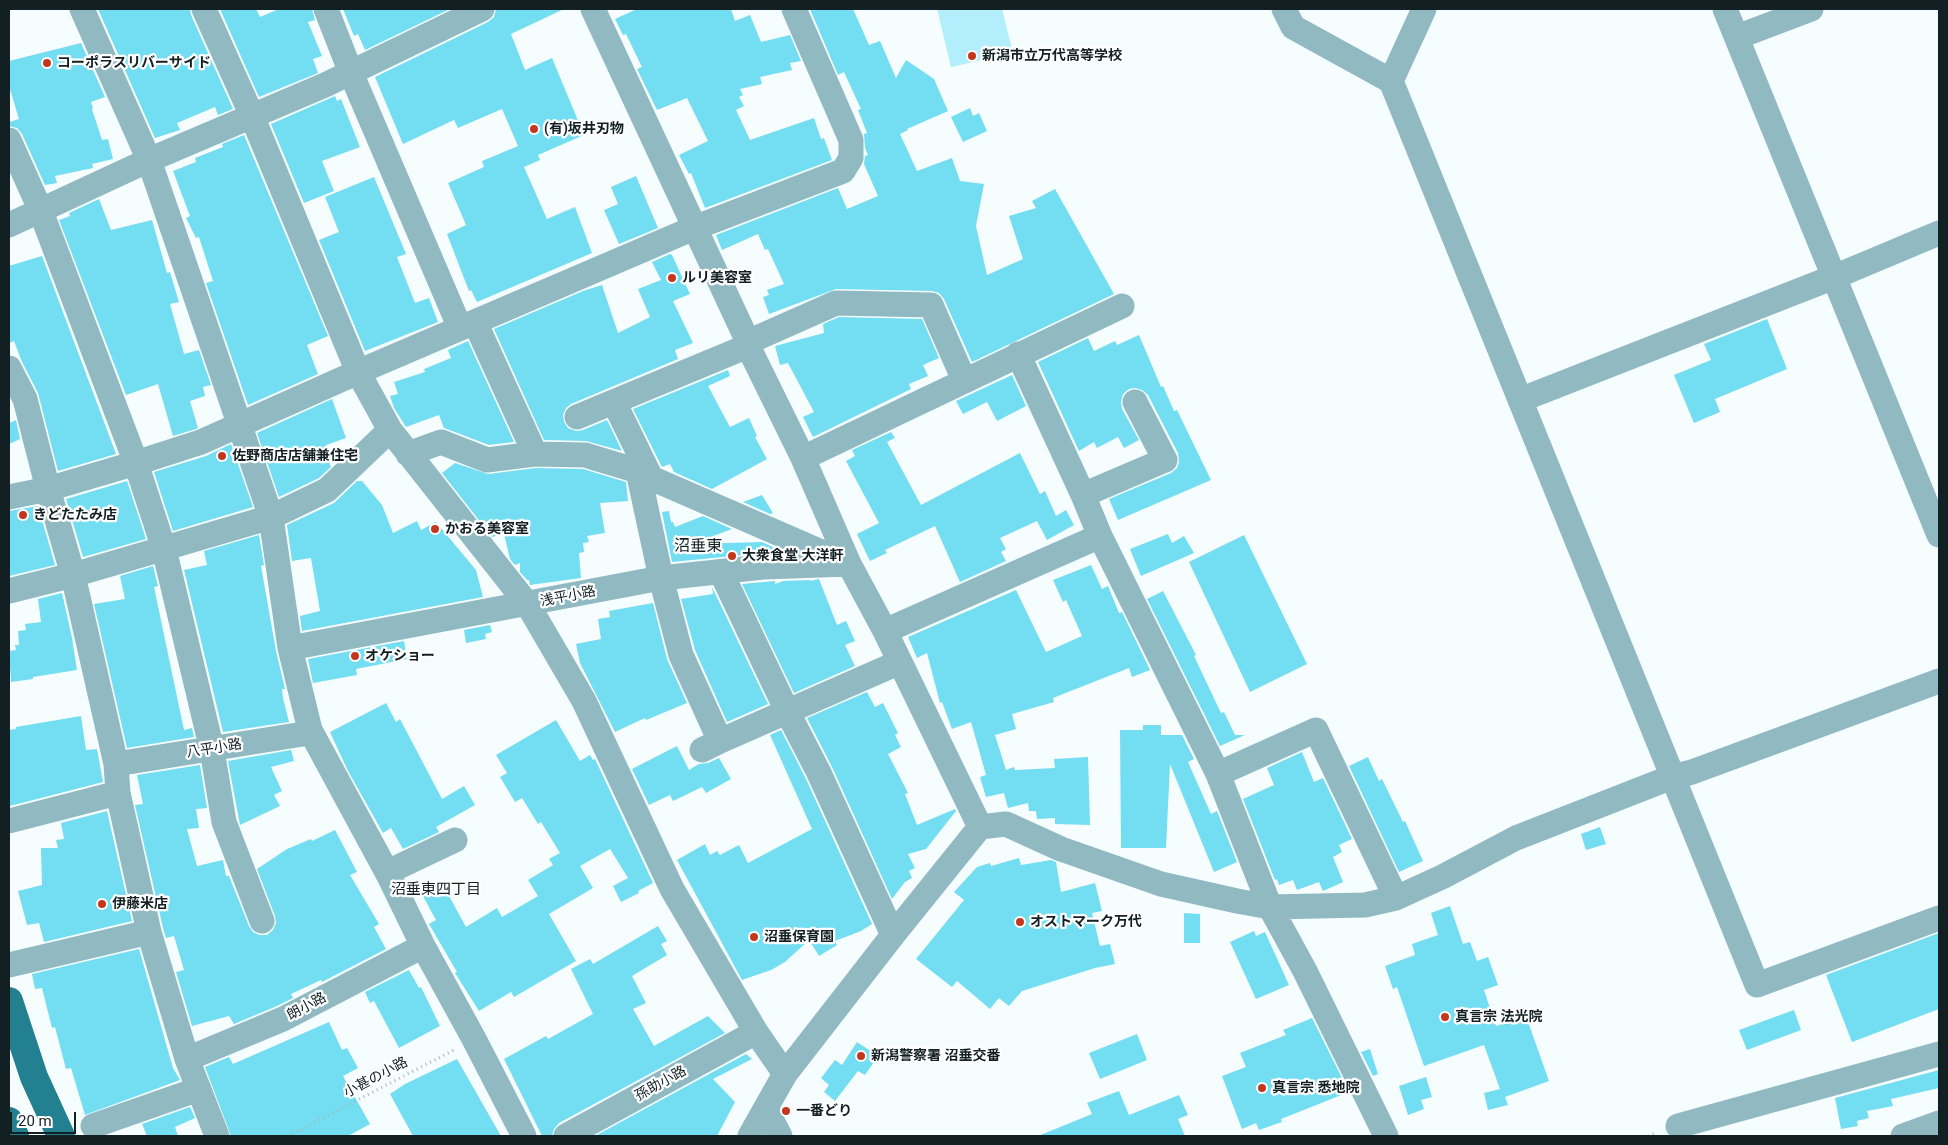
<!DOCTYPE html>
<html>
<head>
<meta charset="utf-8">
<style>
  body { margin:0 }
  #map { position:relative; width:1948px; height:1145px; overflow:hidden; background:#f6fdff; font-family:Roboto,sans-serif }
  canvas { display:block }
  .frame { position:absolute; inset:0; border:10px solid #132023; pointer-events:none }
  .scale { position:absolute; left:10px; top:1112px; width:66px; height:22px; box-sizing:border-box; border:2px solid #132023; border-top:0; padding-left:6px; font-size:15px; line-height:18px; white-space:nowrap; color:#132023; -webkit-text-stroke:4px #fff; paint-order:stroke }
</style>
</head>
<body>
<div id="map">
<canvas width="1948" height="1145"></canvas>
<div class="frame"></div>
<div class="scale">20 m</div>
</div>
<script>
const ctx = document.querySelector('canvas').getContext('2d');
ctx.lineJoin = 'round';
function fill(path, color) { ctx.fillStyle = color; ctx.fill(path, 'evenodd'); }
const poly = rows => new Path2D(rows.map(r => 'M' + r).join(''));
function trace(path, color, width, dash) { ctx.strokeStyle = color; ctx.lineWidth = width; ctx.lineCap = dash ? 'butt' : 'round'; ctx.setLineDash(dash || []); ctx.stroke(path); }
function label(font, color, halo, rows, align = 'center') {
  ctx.font = font + ' Roboto,"Noto Sans JP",sans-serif'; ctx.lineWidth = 4.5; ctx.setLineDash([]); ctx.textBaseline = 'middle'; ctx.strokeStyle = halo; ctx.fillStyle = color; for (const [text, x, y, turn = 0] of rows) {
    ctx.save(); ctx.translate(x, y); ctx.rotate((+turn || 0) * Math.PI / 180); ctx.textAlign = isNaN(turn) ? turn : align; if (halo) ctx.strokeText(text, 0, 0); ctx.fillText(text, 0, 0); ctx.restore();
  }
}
const green = poly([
  [937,9,1002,9,1013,53,951,67]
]);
const building = poly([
  [98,9,190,9,191,15,233,109,218,115,215,107,177,123,180,130,155,138],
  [220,9,256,9,260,17,279,9,312,9,315,20,308,22,322,56,313,59,318,73,259,97],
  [343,9,450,9,365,50,358,34,354,36],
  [496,9,564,9,511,34,525,70,552,58,584,135,538,155,540,160,524,167,547,219,575,207,592,253,477,302,471,290,469,291,447,234,466,225,448,183,484,167,482,161,518,146,502,109,458,128,454,120,403,144,375,77,488,22,494,17],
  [637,9,731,9,735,21,750,15,761,42,790,35,801,61,790,63,792,70,760,77,762,84,740,89,743,95,739,97,744,106,736,110,750,140,814,118,821,139,824,138,832,160,705,208,691,173,689,174,679,155,708,141,687,98,657,110,637,69,642,67,626,34,623,35,615,19],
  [810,9,853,9,869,45,880,41,896,78,906,60,934,79,948,111,907,129,908,130,900,134,917,171,952,158,960,181,984,184,976,226,987,275,1023,259,1009,216,1036,208,1032,201,1055,189,1114,294,972,362,944,299,939,293,932,291,836,289,769,314,763,297,769,295,767,290,784,284,768,249,765,250,758,234,722,250,716,235,838,188,847,209,878,196,864,164,865,156,868,155,865,148,864,134,867,133,858,110,861,109,844,72,838,75],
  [81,43,105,97,91,102,93,108,92,109,102,140,108,139,113,159,92,164,93,168,55,176,57,183,45,185,22,134,17,128,9,126,9,122,19,119,9,86,9,61],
  [335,96,337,101,341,99,360,147,322,161,334,191,304,203,271,124],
  [970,108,973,116,979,113,987,131,963,142,951,117],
  [244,135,328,336,307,345,318,374,248,405,206,283,213,281,199,237,196,238,186,218,190,216,173,171,196,162,195,158,223,147,222,144],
  [636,176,658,228,619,244,604,210,618,204,611,187],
  [374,177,406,254,397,257,415,303,429,298,438,322,365,351,319,240,339,232,325,197],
  [99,199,111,230,152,220,167,273,170,272,179,302,170,304,184,354,199,350,211,385,203,387,205,396,190,401,198,428,196,429,173,436,158,384,126,395,59,220,70,216,69,213],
  [670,254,672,255,690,294,673,301,693,343,675,350,678,359,571,404,566,408,563,415,564,422,568,428,576,431,583,430,607,420,622,451,586,441,544,440,494,329,583,291,602,285,618,333,650,317,638,289,661,280,652,262],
  [42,256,116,454,58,471,38,393,22,362,14,341,9,343,9,266],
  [839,317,922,319,939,358,923,365,928,376,909,384,911,389,813,437,803,417,814,412,788,363,780,365,775,346,824,333,823,324],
  [1767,319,1787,369,1715,399,1720,412,1694,423,1674,375,1711,360,1704,344],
  [1139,335,1161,387,1163,386,1174,411,1177,410,1211,480,1118,520,1109,499,1171,473,1177,468,1179,462,1178,453,1148,395,1142,390,1135,388,1129,389,1123,394,1121,402,1122,409,1139,440,1124,448,1118,437,1097,448,1094,442,1079,451,1038,362,1088,338,1094,351,1115,341,1117,345],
  [468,341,514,442,489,445,444,428,439,415,406,427,394,408,390,396,398,394,394,382,425,372,424,369,451,358,448,350],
  [728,370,730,376,708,386,730,427,749,418,757,436,755,437,767,459,712,489,674,472,670,464,662,467,633,409],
  [1012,375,1026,406,997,421,987,402,963,414,956,401],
  [332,399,346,438,326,445,329,454,326,455,331,467,319,478,279,497,257,433],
  [16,420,20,439,9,444,9,423],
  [891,432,895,438,887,442,921,505,1020,453,1040,494,1045,491,1056,516,1066,510,1074,525,1047,540,1037,521,1000,538,1006,549,1001,552,1006,561,960,582,935,526,885,550,887,553,870,561,857,534,879,523,846,461,855,456,852,450],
  [231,444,253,507,173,531,154,472,206,456],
  [455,463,488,474,536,468,583,469,626,482,628,501,600,503,605,533,587,536,589,542,583,543,584,552,579,553,581,578,530,585,529,580,527,580,520,572,520,563,515,565,510,559,504,534,492,537,442,473],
  [127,481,146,539,83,557,66,499],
  [357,481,362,481,382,505,393,533,417,521,421,530,436,522,476,570,483,597,302,631,300,616,320,611,311,558,292,561,287,525,334,503],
  [762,495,773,513,770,514,743,502],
  [38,506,55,565,9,576,9,511],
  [669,511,671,522,673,522,675,527,703,516,732,529,692,544,762,542,773,547,774,552,672,562,662,512],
  [1168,534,1172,543,1184,536,1194,553,1141,576,1130,549],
  [259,535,264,565,261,566,276,651,285,689,282,689,283,698,289,722,223,732,184,570,207,565,204,551],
  [1244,535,1307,664,1250,692,1189,562],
  [1091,565,1102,589,1108,586,1119,613,1122,612,1150,670,1132,677,1129,668,1053,698,1054,702,1012,714,1016,729,995,735,1006,770,1014,767,1015,770,1055,768,1054,759,1088,757,1090,825,1055,824,1055,818,1037,819,1036,811,1029,811,1028,803,1008,808,1004,793,986,797,980,777,986,775,971,722,952,729,942,702,940,703,927,653,917,658,908,637,1016,590,1046,652,1082,636,1066,600,1063,602,1053,580],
  [153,566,158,586,154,587,184,730,192,728,194,737,127,748,94,604,125,599,120,576],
  [819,579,837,625,846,621,855,641,845,645,855,666,794,693,742,584,775,581,775,584,783,581,810,580,810,581],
  [712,587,768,704,727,722,695,650,681,599,713,594],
  [1163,591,1196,655,1194,656,1221,713,1224,712,1235,735,1245,735,1220,746,1147,599],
  [62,593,72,638,77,670,33,677,33,679,11,682,9,651,16,650,15,645,19,645,18,631,26,630,25,624,41,622,38,599],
  [653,603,667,659,687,703,646,720,645,718,615,732,580,663,576,644,601,639,598,619,610,617,609,611],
  [490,625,492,632,485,634,486,639,466,643,464,630],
  [404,641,407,659,356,669,357,675,313,683,308,659],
  [867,692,875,707,883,703,898,733,895,735,901,747,888,754,908,793,905,794,917,825,955,809,956,811,926,849,908,854,915,868,909,871,912,878,905,882,892,899,832,767,807,718],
  [386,703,396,722,400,719,442,799,464,786,475,805,436,827,439,832,403,849,391,828,383,833,348,771,330,732],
  [81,716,86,750,97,749,103,782,10,806,9,793,9,730,16,729,16,727],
  [556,720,580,761,590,755,593,760,595,759,653,883,638,891,639,893,621,902,613,886,628,878,610,849,580,866,593,888,549,914,576,961,514,997,511,992,479,1011,455,973,457,972,429,924,436,920,423,896,443,885,466,927,497,908,502,917,538,896,528,880,553,865,549,859,560,853,541,822,538,824,522,798,515,802,500,777,507,773,496,755],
  [1143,725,1161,725,1161,735,1182,735,1194,759,1188,762,1211,814,1217,811,1237,862,1214,872,1170,764,1166,848,1121,848,1120,730,1143,730],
  [781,730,806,779,872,924,861,931,835,941,837,945,819,956,809,940,785,962,771,970,742,980,677,860,705,844,710,855,717,851,720,855,739,845,748,863,812,829,770,735],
  [677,746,689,770,699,764,708,763,719,758,731,779,706,793,702,787,673,801,670,795,649,805,632,769],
  [291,750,294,761,271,767,282,791,274,795,280,806,240,825,228,761],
  [1302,752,1314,782,1323,778,1352,839,1339,845,1342,852,1333,857,1343,882,1323,891,1319,882,1297,890,1293,880,1279,885,1277,879,1275,880,1243,799,1274,785,1267,768],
  [1368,757,1379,781,1382,779,1403,822,1405,821,1423,861,1399,872,1349,766],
  [200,765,207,808,196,809,199,828,187,829,197,866,223,860,226,876,229,876,249,926,253,932,259,935,267,935,273,930,276,923,275,916,257,869,287,849,311,839,312,841,335,830,357,872,350,875,379,924,374,927,386,949,322,982,321,980,291,994,293,998,277,1006,234,1024,229,1016,192,1026,176,972,184,970,174,936,166,938,163,928,135,805,143,804,137,775],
  [107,811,132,921,44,942,39,923,27,925,18,891,42,885,41,848,58,848,56,840,64,839,61,823],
  [1600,827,1606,844,1586,850,1581,834],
  [1019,858,1021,865,1051,860,1056,862,1061,892,1095,883,1102,911,1092,913,1100,946,1110,944,1115,964,1095,968,1022,991,1009,1006,999,998,990,1009,957,981,952,987,916,959,964,900,954,892,977,867,990,863,991,866],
  [1450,906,1463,944,1470,942,1477,961,1488,957,1498,985,1484,990,1496,1026,1526,1016,1549,1081,1505,1097,1508,1105,1488,1110,1484,1093,1500,1089,1484,1045,1424,1066,1397,987,1393,989,1385,966,1415,955,1412,944,1438,935,1431,913],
  [1184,913,1200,914,1200,943,1184,943],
  [658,926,667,941,661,944,667,955,632,976,646,1003,633,1009,654,1046,708,1016,725,1033,559,1123,554,1129,552,1136,542,1136,504,1059,546,1036,548,1039,593,1014,571,969,590,959,593,964],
  [1254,931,1256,936,1265,932,1289,985,1256,999,1230,942],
  [1939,933,1939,1009,1852,1042,1826,975],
  [139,949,173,1068,180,1080,85,1115,71,1068,66,1069,55,1027,52,1028,42,988,35,989,32,974],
  [409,970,419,988,421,987,440,1026,399,1048,374,1001,370,1003,365,992],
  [1794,1010,1801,1030,1747,1050,1739,1030],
  [1312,1018,1349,1092,1281,1119,1282,1122,1259,1130,1256,1123,1242,1129,1222,1076,1246,1067,1240,1053,1286,1035,1283,1030],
  [329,1022,342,1050,347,1048,358,1068,343,1076,370,1124,348,1136,231,1136,205,1067,229,1057,233,1064],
  [1137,1034,1147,1060,1100,1079,1089,1053],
  [857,1042,878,1056,865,1075,858,1071,835,1101,824,1092,829,1085,821,1078,835,1060,842,1065],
  [1370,1049,1378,1074,1373,1076,1361,1052],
  [746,1054,752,1059,713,1079,735,1102,717,1136,595,1136],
  [457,1059,501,1136,413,1136,390,1094,405,1084],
  [1939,1070,1939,1088,1891,1099,1893,1106,1867,1111,1869,1118,1857,1121,1858,1126,1841,1129,1835,1098],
  [1426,1077,1432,1097,1421,1100,1424,1109,1408,1115,1399,1086],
  [1119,1091,1129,1115,1179,1095,1188,1115,1178,1119,1185,1136,1038,1136,1092,1114,1087,1103],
  [190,1107,195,1118,175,1127,178,1136,147,1136,142,1124]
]);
const path = poly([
  [288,1136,454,1050],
  [1648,1136,1656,1133]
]);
const minor = poly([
  [82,9,149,160,271,517,290,648,310,730,389,876,423,946,474,1039,524,1136],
  [204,9,252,116,358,372,390,430,528,605,584,701,672,889,756,1032,785,1074],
  [326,9,351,73,460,328],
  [593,9,748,342,748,346,803,458,849,564,885,631,980,827,893,935,785,1074,750,1136],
  [1284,9,1293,27,1391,81],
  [1424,9,1391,81,1757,985,1939,918],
  [1725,9,1834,277,1939,233],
  [1737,37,1811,9],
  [9,140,40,209,136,463,164,549,212,750,224,822,262,921],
  [9,225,149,160,325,85,482,9],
  [475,322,535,454],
  [748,342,836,303,931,305,964,380],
  [1018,354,1083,495,1100,536,1218,774,1270,907,1305,971,1386,1136],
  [9,368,25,399,48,489,73,575,116,764,118,793,149,932,187,1059,217,1136],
  [1520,400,1834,277,1939,535],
  [614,402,651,478],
  [577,417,748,346],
  [408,454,441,442,487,460,535,454,585,455,638,471,651,478,842,561],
  [803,458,1122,306],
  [638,471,661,578,681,655,720,741],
  [1083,495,1165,460,1135,402],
  [9,497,48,489,136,463,201,442,358,372,694,228,843,171,851,158,851,140,794,9],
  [721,572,787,711,819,773,893,935],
  [9,591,73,575,271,517,327,490,390,430],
  [885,631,1100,536],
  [290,648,661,578,763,567,849,564],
  [702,750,720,741,900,662],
  [116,764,303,734,310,730],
  [1218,774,1316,730,1396,898],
  [9,821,118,793],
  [980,827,1006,824,1061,849,1161,884,1237,901,1270,907,1365,905,1396,898,1442,877,1516,838,1672,777,1692,772,1939,681],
  [389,876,394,869,455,840],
  [9,965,149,932],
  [187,1059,283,1019,423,946],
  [766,1109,780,1136],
  [93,1126,199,1089],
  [1678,1126,1939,1054],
  [566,1136,756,1032],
  [1903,1136,1939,1123]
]);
const major = poly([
  [9,1001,34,1077,61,1136],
  [9,1121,15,1136]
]);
const markers = [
  [972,56,5,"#c2371d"],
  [47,63,5,"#c2371d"],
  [534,129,5,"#c2371d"],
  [672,278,5,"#c2371d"],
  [222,456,5,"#c2371d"],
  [23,515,5,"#c2371d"],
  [435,529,5,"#c2371d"],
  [732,556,5,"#c2371d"],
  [355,656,5,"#c2371d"],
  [102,904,5,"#c2371d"],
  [1020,922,5,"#c2371d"],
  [754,937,5,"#c2371d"],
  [1445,1017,5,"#c2371d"],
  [861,1056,5,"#c2371d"],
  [1262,1088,5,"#c2371d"],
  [786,1111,5,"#c2371d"]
];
const poiNames = [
  ["新潟市立万代高等学校",982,56],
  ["コーポラスリバーサイド",57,63],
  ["(有)坂井刃物",544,129],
  ["ルリ美容室",682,278],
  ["佐野商店店舗兼住宅",232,456],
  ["きどたたみ店",33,515],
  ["かおる美容室",445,529],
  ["大衆食堂 大洋軒",742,556],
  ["オケショー",365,656],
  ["伊藤米店",112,904],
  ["オストマーク万代",1030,922],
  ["沼垂保育園",764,937],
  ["真言宗 法光院",1455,1017],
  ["新潟警察署 沼垂交番",871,1056],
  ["真言宗 悉地院",1272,1088],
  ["一番どり",796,1111]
];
const streetNames = [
  ["浅平小路",568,597,-11],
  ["八平小路",214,749,-9],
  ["朗小路",307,1007,-28],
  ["小甚の小路",376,1078,-28],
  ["孫助小路",661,1084,-29]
];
const neighbourhoodNames = [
  ["沼垂東四丁目",436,890]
];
const quarterNames = [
  ["沼垂東",698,547]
];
fill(green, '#b2eefb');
fill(building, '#73ddf2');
trace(path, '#aab3b6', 3, [1, 4]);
trace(minor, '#90b9c2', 25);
trace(major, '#238091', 28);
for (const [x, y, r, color] of markers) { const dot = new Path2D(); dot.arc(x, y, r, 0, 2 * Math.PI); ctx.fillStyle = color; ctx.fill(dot); trace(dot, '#fff', 2); }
label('bold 14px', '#132023', '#fff', poiNames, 'left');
label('14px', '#132023', '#fff', streetNames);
label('15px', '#132023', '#fff', neighbourhoodNames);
label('16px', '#132023', '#fff', quarterNames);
</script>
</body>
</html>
